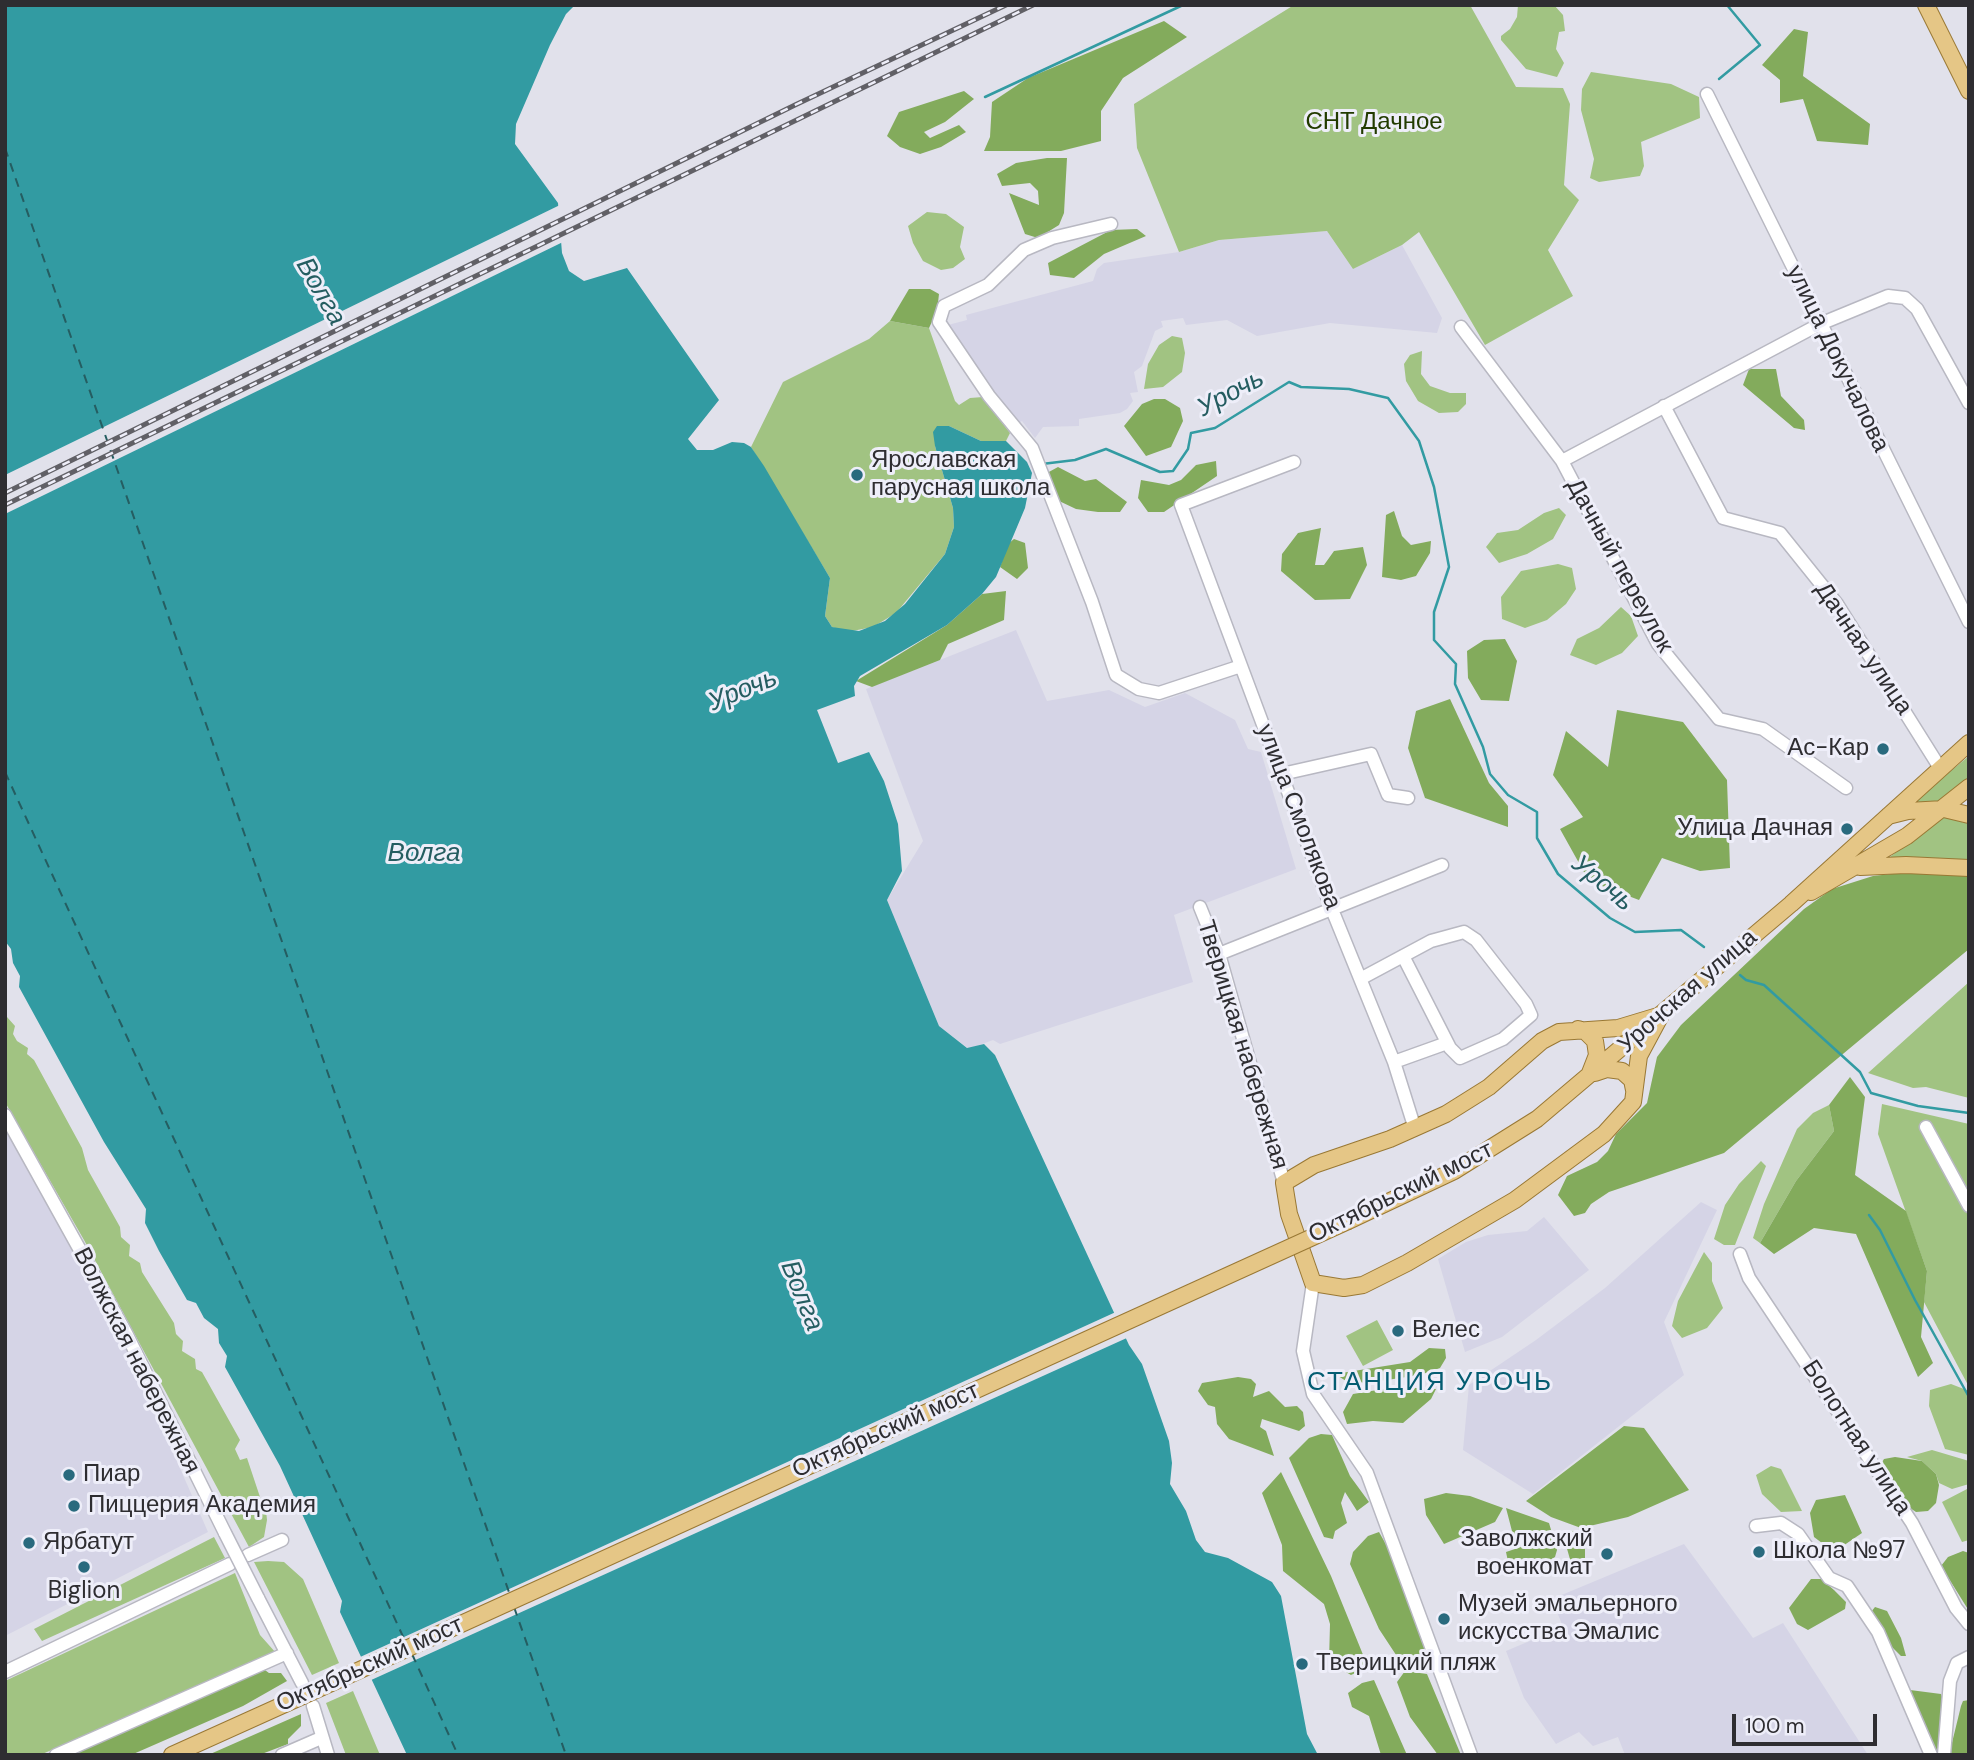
<!DOCTYPE html>
<html>
<head>
<meta charset="utf-8">
<style>
  body { margin:0 }
  #map { position:relative; width:1974px; height:1760px; overflow:hidden; background:#e1e1eb; font-family:"DM Sans",sans-serif }
  canvas { display:block }
  .frame { position:absolute; inset:0; border:7px solid #2e2d31; pointer-events:none }
  .scale { position:absolute; left:1732px; top:1714px; width:145px; height:32px; box-sizing:border-box; border:4px solid #2e2d31; border-top:0; padding-left:9px; font-size:21px; line-height:24px; white-space:nowrap; color:#2e2d31; -webkit-text-stroke:5px #eeeef9; paint-order:stroke }
</style>
</head>
<body>
<div id="map">
<canvas width="1974" height="1760"></canvas>
<div class="frame"></div>
<div class="scale">100 m</div>
</div>
<script>
const ctx = document.querySelector('canvas').getContext('2d');
ctx.lineJoin = 'round';
function fill(path, color) { ctx.fillStyle = color; ctx.fill(path, 'evenodd'); }
const poly = rows => new Path2D(rows.map(r => 'M' + r).join(''));
function trace(path, color, width, dash) { ctx.strokeStyle = color; ctx.lineWidth = width; ctx.lineCap = dash ? 'butt' : 'round'; ctx.setLineDash(dash || []); ctx.stroke(path); }
function label(font, color, halo, rows, align = 'center') {
  ctx.font = font + ' "DM Sans",sans-serif'; ctx.lineWidth = 6; ctx.setLineDash([]); ctx.textBaseline = 'middle'; ctx.strokeStyle = halo; ctx.fillStyle = color; for (const [text, x, y, turn = 0] of rows) {
    ctx.save(); ctx.translate(x, y); ctx.rotate((+turn || 0) * Math.PI / 180); ctx.textAlign = isNaN(turn) ? turn : align; if (halo) ctx.strokeText(text, 0, 0); ctx.fillText(text, 0, 0); ctx.restore();
  }
}
const built = poly([
  [1327,231,1353,269,1402,245,1442,318,1437,333,1330,323,1257,336,1227,320,1186,325,1183,318,1161,321,1163,327,1155,331,1142,366,1134,372,1138,392,1130,393,1133,401,1127,409,1120,413,1079,419,1079,426,1043,427,1035,438,1022,421,1017,424,948,325,967,320,966,315,1093,281,1097,269,1104,263,1179,252,1219,240],
  [1016,630,1047,701,1109,690,1145,707,1185,693,1235,720,1248,749,1261,752,1296,869,1174,915,1193,982,1000,1044,993,1040,969,1049,939,1026,887,900,923,841,866,689],
  [5,1122,121,1334,208,1532,5,1636],
  [1701,1202,1717,1210,1664,1322,1684,1375,1533,1494,1463,1450,1469,1385,1536,1340,1605,1288],
  [1544,1217,1589,1270,1502,1337,1465,1352,1438,1259,1466,1242,1488,1235,1527,1231],
  [1684,1544,1753,1638,1783,1623,1868,1755,1625,1755,1618,1737,1593,1746,1579,1732,1556,1744,1524,1698,1506,1651,1563,1627,1552,1599]
]);
const green = poly([
  [1294,5,1470,5,1516,87,1563,88,1570,104,1564,185,1579,200,1548,250,1573,296,1485,345,1419,232,1402,245,1353,269,1327,231,1219,240,1179,252,1137,148,1134,104],
  [1518,5,1554,5,1563,15,1565,31,1559,32,1556,49,1564,63,1557,77,1526,69,1501,40,1501,36,1510,29,1517,17],
  [1591,72,1671,84,1699,97,1700,118,1641,142,1644,166,1640,176,1599,182,1590,178,1594,159,1581,110,1582,89],
  [927,212,946,214,964,227,960,247,965,259,953,268,941,270,923,261,913,243,908,226],
  [890,321,929,328,955,401,959,405,970,398,983,397,1010,433,1006,441,981,441,949,426,935,446,953,508,954,527,945,554,896,613,873,627,847,632,832,627,825,616,830,578,751,447,783,382,869,339],
  [1172,336,1182,338,1185,353,1182,372,1163,387,1144,389,1148,364,1159,345],
  [1422,351,1421,374,1430,386,1450,393,1466,393,1466,404,1458,412,1439,413,1418,401,1406,381,1404,364,1410,355],
  [1559,508,1566,515,1553,539,1527,554,1499,563,1486,547,1497,533,1518,530,1544,513],
  [1558,564,1572,568,1576,589,1566,604,1547,620,1525,628,1502,619,1501,597,1521,571],
  [1621,607,1631,616,1638,636,1622,653,1596,665,1570,655,1577,639,1599,628],
  [1969,756,1969,780,1943,804,1907,807],
  [1944,817,1969,824,1969,862,1887,859],
  [1969,982,1969,1098,1926,1087,1913,1088,1868,1073],
  [5,1008,7,1017,15,1026,13,1034,17,1041,28,1048,27,1054,34,1060,82,1148,88,1170,120,1227,121,1237,130,1245,129,1256,140,1263,142,1272,174,1323,176,1334,183,1341,182,1351,195,1359,196,1369,202,1372,240,1440,235,1449,240,1460,247,1458,261,1500,256,1505,258,1510,266,1510,267,1520,264,1537,249,1547,84,1240,5,1102],
  [1882,1104,1969,1124,1969,1387,1924,1302,1927,1271,1878,1134],
  [1829,1105,1834,1131,1796,1181,1760,1243,1753,1238,1764,1204,1797,1129,1813,1113],
  [1761,1161,1766,1166,1735,1245,1724,1245,1714,1239,1725,1205,1739,1184],
  [1704,1252,1712,1263,1712,1281,1723,1308,1707,1328,1682,1338,1672,1326,1678,1301],
  [1377,1320,1393,1350,1363,1366,1346,1336],
  [1951,1384,1969,1391,1969,1455,1945,1449,1929,1406,1930,1390],
  [1932,1450,1969,1461,1969,1484,1952,1489,1939,1483,1936,1474,1922,1461,1907,1457],
  [1771,1466,1781,1469,1802,1511,1781,1512,1762,1494,1756,1475],
  [1969,1488,1969,1540,1962,1542,1942,1502],
  [214,1537,225,1558,42,1641,34,1629],
  [268,1561,284,1562,303,1579,339,1663,312,1675,254,1562],
  [235,1573,260,1635,276,1653,40,1755,5,1755,5,1681],
  [353,1691,380,1755,346,1755,326,1703]
]);
const forest = poly([
  [1164,21,1187,37,1123,78,1101,111,1101,141,1061,151,984,151,990,137,992,102,1028,78],
  [1794,29,1808,32,1803,76,1870,124,1868,145,1817,141,1803,99,1780,103,1780,80,1762,65],
  [964,91,974,99,945,122,924,132,930,138,959,125,966,132,941,147,920,154,900,147,887,136,899,112],
  [1047,158,1067,158,1064,213,1059,225,1038,238,1025,234,1009,193,1039,205,1038,191,1030,183,1002,186,997,174,1016,163],
  [1137,229,1146,236,1104,254,1074,278,1050,275,1048,263,1111,230],
  [909,289,930,289,939,294,937,311,929,328,890,321],
  [1749,369,1776,369,1781,396,1804,420,1805,430,1794,428,1743,385],
  [1154,399,1165,399,1180,408,1183,421,1171,447,1146,456,1124,426,1142,404],
  [1216,461,1217,476,1164,512,1148,512,1138,498,1141,480,1169,485,1181,480,1196,465],
  [1058,467,1085,481,1096,479,1127,502,1120,512,1098,512,1076,509,1057,500,1047,473],
  [1394,511,1402,536,1411,545,1431,541,1430,553,1416,576,1401,580,1382,577,1386,515],
  [1321,528,1315,565,1324,565,1334,551,1363,547,1367,565,1350,599,1315,600,1281,571,1282,554,1298,533],
  [1014,539,1025,543,1028,568,1017,579,1000,567,1008,544],
  [1006,591,1004,620,948,644,940,660,872,687,856,681,947,625,982,594],
  [1505,639,1517,661,1509,701,1481,700,1468,678,1467,651,1484,640],
  [1450,699,1489,783,1508,806,1508,827,1425,798,1408,748,1416,711],
  [1617,710,1683,722,1727,780,1730,868,1700,871,1662,858,1639,900,1589,881,1560,829,1583,817,1553,775,1566,731,1608,767],
  [1918,871,1969,871,1969,949,1724,1153,1609,1192,1591,1204,1585,1213,1574,1216,1558,1195,1567,1176,1597,1162,1608,1151,1616,1134,1647,1103,1657,1057,1681,1025,1804,909,1832,889,1873,876],
  [1850,1077,1865,1097,1855,1175,1906,1211,1927,1271,1921,1337,1933,1363,1918,1377,1856,1234,1814,1228,1774,1254,1760,1243,1796,1181,1834,1131,1829,1105],
  [1429,1348,1445,1349,1446,1358,1440,1368,1420,1375,1367,1383,1346,1381,1335,1374,1410,1362],
  [1238,1377,1251,1379,1256,1384,1253,1397,1269,1391,1285,1407,1297,1406,1303,1412,1305,1426,1299,1431,1262,1419,1260,1427,1266,1431,1274,1456,1229,1439,1217,1424,1215,1407,1208,1405,1198,1391,1202,1383],
  [1396,1387,1436,1389,1431,1399,1403,1423,1373,1421,1347,1424,1343,1412,1353,1394],
  [1624,1426,1644,1428,1689,1490,1628,1517,1581,1528,1551,1517,1526,1501],
  [1321,1434,1332,1435,1350,1476,1369,1502,1357,1511,1345,1492,1341,1503,1347,1523,1335,1531,1333,1539,1324,1537,1289,1458,1309,1438],
  [1895,1457,1922,1461,1936,1474,1939,1485,1936,1503,1928,1511,1916,1512,1910,1508,1900,1499,1880,1466,1884,1459],
  [1281,1472,1331,1576,1368,1667,1351,1675,1329,1662,1330,1624,1324,1604,1283,1571,1282,1545,1262,1493],
  [1446,1493,1470,1496,1503,1508,1495,1522,1444,1544,1426,1515,1424,1499],
  [1845,1495,1862,1533,1834,1552,1814,1537,1810,1513,1816,1500],
  [1506,1508,1549,1523,1557,1550,1555,1557,1543,1564,1510,1571,1506,1552,1530,1544,1526,1531,1513,1535],
  [1568,1530,1581,1533,1585,1544,1585,1558,1578,1565,1571,1563,1566,1545],
  [1379,1532,1388,1548,1429,1661,1402,1664,1379,1629,1350,1564,1353,1552,1368,1536],
  [1963,1551,1969,1553,1969,1611,1941,1566,1948,1557],
  [1811,1579,1821,1579,1834,1590,1846,1602,1845,1609,1808,1630,1797,1624,1789,1608],
  [1875,1607,1887,1611,1901,1638,1906,1656,1901,1656,1888,1643,1871,1612],
  [262,1668,269,1673,281,1673,287,1681,243,1706,131,1755,64,1755],
  [1405,1671,1427,1674,1461,1755,1438,1755,1410,1717,1397,1682],
  [1374,1680,1407,1755,1381,1755,1369,1716,1352,1707,1348,1693,1362,1683],
  [1910,1690,1941,1694,1944,1703,1938,1754,1933,1750],
  [1969,1700,1969,1755,1949,1755,1961,1706,1963,1701],
  [301,1714,301,1726,288,1739,288,1744,259,1755,208,1755]
]);
const water = poly([
  [5,5,575,5,566,14,550,45,516,124,515,144,558,203,562,253,569,271,584,281,627,268,719,400,688,439,697,450,713,450,732,442,744,443,751,447,764,466,830,578,825,616,832,627,859,631,885,621,905,604,945,554,954,527,953,508,935,446,933,432,937,426,949,426,981,441,1006,441,1027,462,1032,473,1025,508,996,577,982,594,947,625,860,676,854,686,855,696,817,710,838,763,869,752,884,781,898,824,902,871,887,900,939,1026,967,1048,984,1044,995,1055,1129,1345,1142,1364,1169,1441,1172,1463,1170,1484,1186,1511,1196,1540,1205,1552,1228,1558,1272,1582,1281,1596,1307,1734,1318,1755,407,1755,340,1612,342,1601,280,1466,225,1367,227,1356,219,1343,218,1329,204,1318,196,1303,187,1300,159,1251,145,1223,146,1209,104,1142,19,987,20,976,13,963,11,949,5,941]
]);
const pier = poly([
  [562,204,565,241,5,514,5,475],
  [1118,1311,1129,1337,369,1681,358,1658]
]);
const stream = poly([
  [1719,79,1760,45,1727,5],
  [985,97,1183,5],
  [1042,464,1075,460,1106,449,1160,472,1173,471,1188,449,1191,433,1215,428,1289,382,1301,387,1349,389,1388,398,1419,441,1434,487,1449,567,1434,612,1434,640,1456,664,1455,684,1483,747,1490,774,1508,795,1537,812,1537,838,1558,874,1610,918,1635,932,1681,930,1704,947],
  [1740,975,1746,980,1764,985,1860,1072,1871,1093,1918,1106,1969,1113],
  [1869,1215,1880,1230,1915,1300,1969,1397]
]);
const ferry = poly([
  [5,148,510,1595],
  [5,772,406,1643],
  [514,1607,566,1755],
  [412,1654,458,1755]
]);
const minor = poly([
  [1707,94,1969,622],
  [1111,224,1052,238,1024,250,988,285,944,306,939,322,989,396,1032,448,1092,602,1116,675,1139,689,1159,693,1241,666],
  [1461,327,1562,461,1658,644,1719,719,1763,729,1846,788],
  [1664,406,1723,518,1780,533,1837,604,1940,768],
  [1562,461,1820,324,1888,296,1905,298,1917,309,1969,403],
  [1294,462,1181,505,1331,907,1394,1062,1415,1129],
  [1282,774,1371,754,1388,795,1408,798],
  [1200,907,1219,954,1284,1183],
  [1219,954,1442,865],
  [1362,978,1431,941,1464,932,1476,940,1526,1004,1531,1015,1503,1039,1460,1058,1450,1048,1403,956],
  [1394,1062,1447,1043],
  [5,1115,126,1333,225,1533],
  [1926,1127,1969,1206],
  [1740,1254,1749,1278,1912,1523,1956,1608,1969,1624],
  [1313,1283,1303,1351,1313,1394,1367,1473,1471,1755],
  [1756,1526,1781,1523,1798,1534,1829,1578,1847,1586,1878,1632,1931,1755],
  [248,1555,282,1540],
  [258,1598,302,1683],
  [5,1672,230,1564],
  [313,1706,328,1755],
  [56,1755,287,1653],
  [282,1755,321,1738],
  [1944,1755,1950,1681,1957,1663,1969,1657]
]);
const major = poly([
  [1926,5,1969,91],
  [1888,816,1908,811,1944,809,1969,815],
  [1860,867,1906,865,1969,868],
  [1811,892,1907,836,1969,787],
  [1661,1015,1639,1056,1633,1102,1604,1134,1515,1200,1407,1263,1363,1285,1344,1288,1313,1283,1289,1214,1284,1183,1314,1165,1390,1139,1446,1114,1489,1087,1542,1041,1559,1032,1618,1028,1661,1015],
  [1578,1029,1586,1032,1595,1041,1597,1055,1590,1073],
  [1595,1073,1607,1069,1622,1071,1632,1080,1634,1090],
  [1348,1221,1454,1171,1537,1119,1791,904,1969,743],
  [172,1755,285,1704]
]);
const rail = poly([
  [5,493,795,105,1006,5],
  [5,505,1033,5]
]);
const minorBridge = poly([
  [225,1533,258,1598]
]);
const majorBridge = poly([
  [285,1704,1348,1221]
]);
const markers = [
  [857,475,7,"#296a7e"],
  [1883,749,7,"#296a7e"],
  [1847,829,7,"#296a7e"],
  [1398,1331,7,"#296a7e"],
  [69,1475,7,"#296a7e"],
  [74,1506,7,"#296a7e"],
  [29,1543,7,"#296a7e"],
  [1759,1552,7,"#296a7e"],
  [1607,1554,7,"#296a7e"],
  [84,1567,7,"#296a7e"],
  [1444,1619,7,"#296a7e"],
  [1302,1664,7,"#296a7e"]
];
const parkNames = [
  ["СНТ Дачное",1374,123]
];
const streetNames = [
  ["улица Докучалова",1837,359,64],
  ["Дачный переулок",1619,566,61],
  ["Дачная улица",1863,649,56],
  ["улица Смолякова",1298,817,69],
  ["Урочская улица",1688,992,-41],
  ["Тверицкая набережная",1242,1045,73],
  ["Октябрьский мост",1401,1193,-26],
  ["Волжская набережная",136,1361,63],
  ["Октябрьский мост",886,1431,-24],
  ["Болотная улица",1856,1438,57],
  ["Октябрьский мост",370,1665,-24]
];
const poiNames = [
  ["Ярославская",871,461],
  ["парусная школа",871,489],
  ["Ас-Кар",1869,749,"right"],
  ["Улица Дачная",1833,829,"right"],
  ["Велес",1412,1331],
  ["Пиар",83,1475],
  ["Пиццерия Академия",88,1506],
  ["Заволжский",1593,1540,"right"],
  ["военкомат",1593,1568,"right"],
  ["Ярбатут",43,1543],
  ["Школа №97",1773,1552],
  ["Biglion",84,1592,"center"],
  ["Музей эмальерного",1458,1605],
  ["искусства Эмалис",1458,1633],
  ["Тверицкий пляж",1316,1664]
];
const waterNames = [
  ["Волга",320,292,60],
  ["Урочь",1231,394,-28],
  ["Урочь",743,691,-22],
  ["Волга",424,854],
  ["Урочь",1602,884,40],
  ["Волга",801,1296,68]
];
const neighbourhoodNames = [
  ["СТАНЦИЯ УРОЧЬ",1430,1383]
];
fill(built, '#d5d4e6');
fill(green, '#a1c382');
fill(forest, '#83ab5c');
fill(water, '#329ba2');
fill(pier, '#e1e1eb');
trace(stream, '#329ba2', 2.5);
trace(ferry, '#255d61', 2, [9, 7]);
trace(minor, '#b8b8c2', 15);
trace(major, '#997834', 18);
trace(minor, '#fff', 12);
trace(major, '#e5c686', 16);
trace(rail, '#616066', 5);
trace(rail, '#eeeef9', 2.5, [8]);
trace(minorBridge, '#b8b8c2', 15, []);
trace(majorBridge, '#997834', 18, []);
trace(minorBridge, '#fff', 12);
trace(majorBridge, '#e5c686', 16);
for (const [x, y, r, color] of markers) { const dot = new Path2D(); dot.arc(x, y, r, 0, 2 * Math.PI); ctx.fillStyle = color; ctx.fill(dot); trace(dot, '#eeeef9', 2.5); }
label('24px', '#223b00', '#eeeef9', parkNames);
label('24px', '#2e2d31', '#eeeef9', streetNames);
label('24px', '#2e2d31', '#eeeef9', poiNames, 'left');
label('italic 26px', '#255d61', '#eeeef9', waterNames);
ctx.letterSpacing = '2px';
label('26px', '#045d72', '#eeeef9', neighbourhoodNames);
ctx.letterSpacing = '0px';
</script>
</body>
</html>
